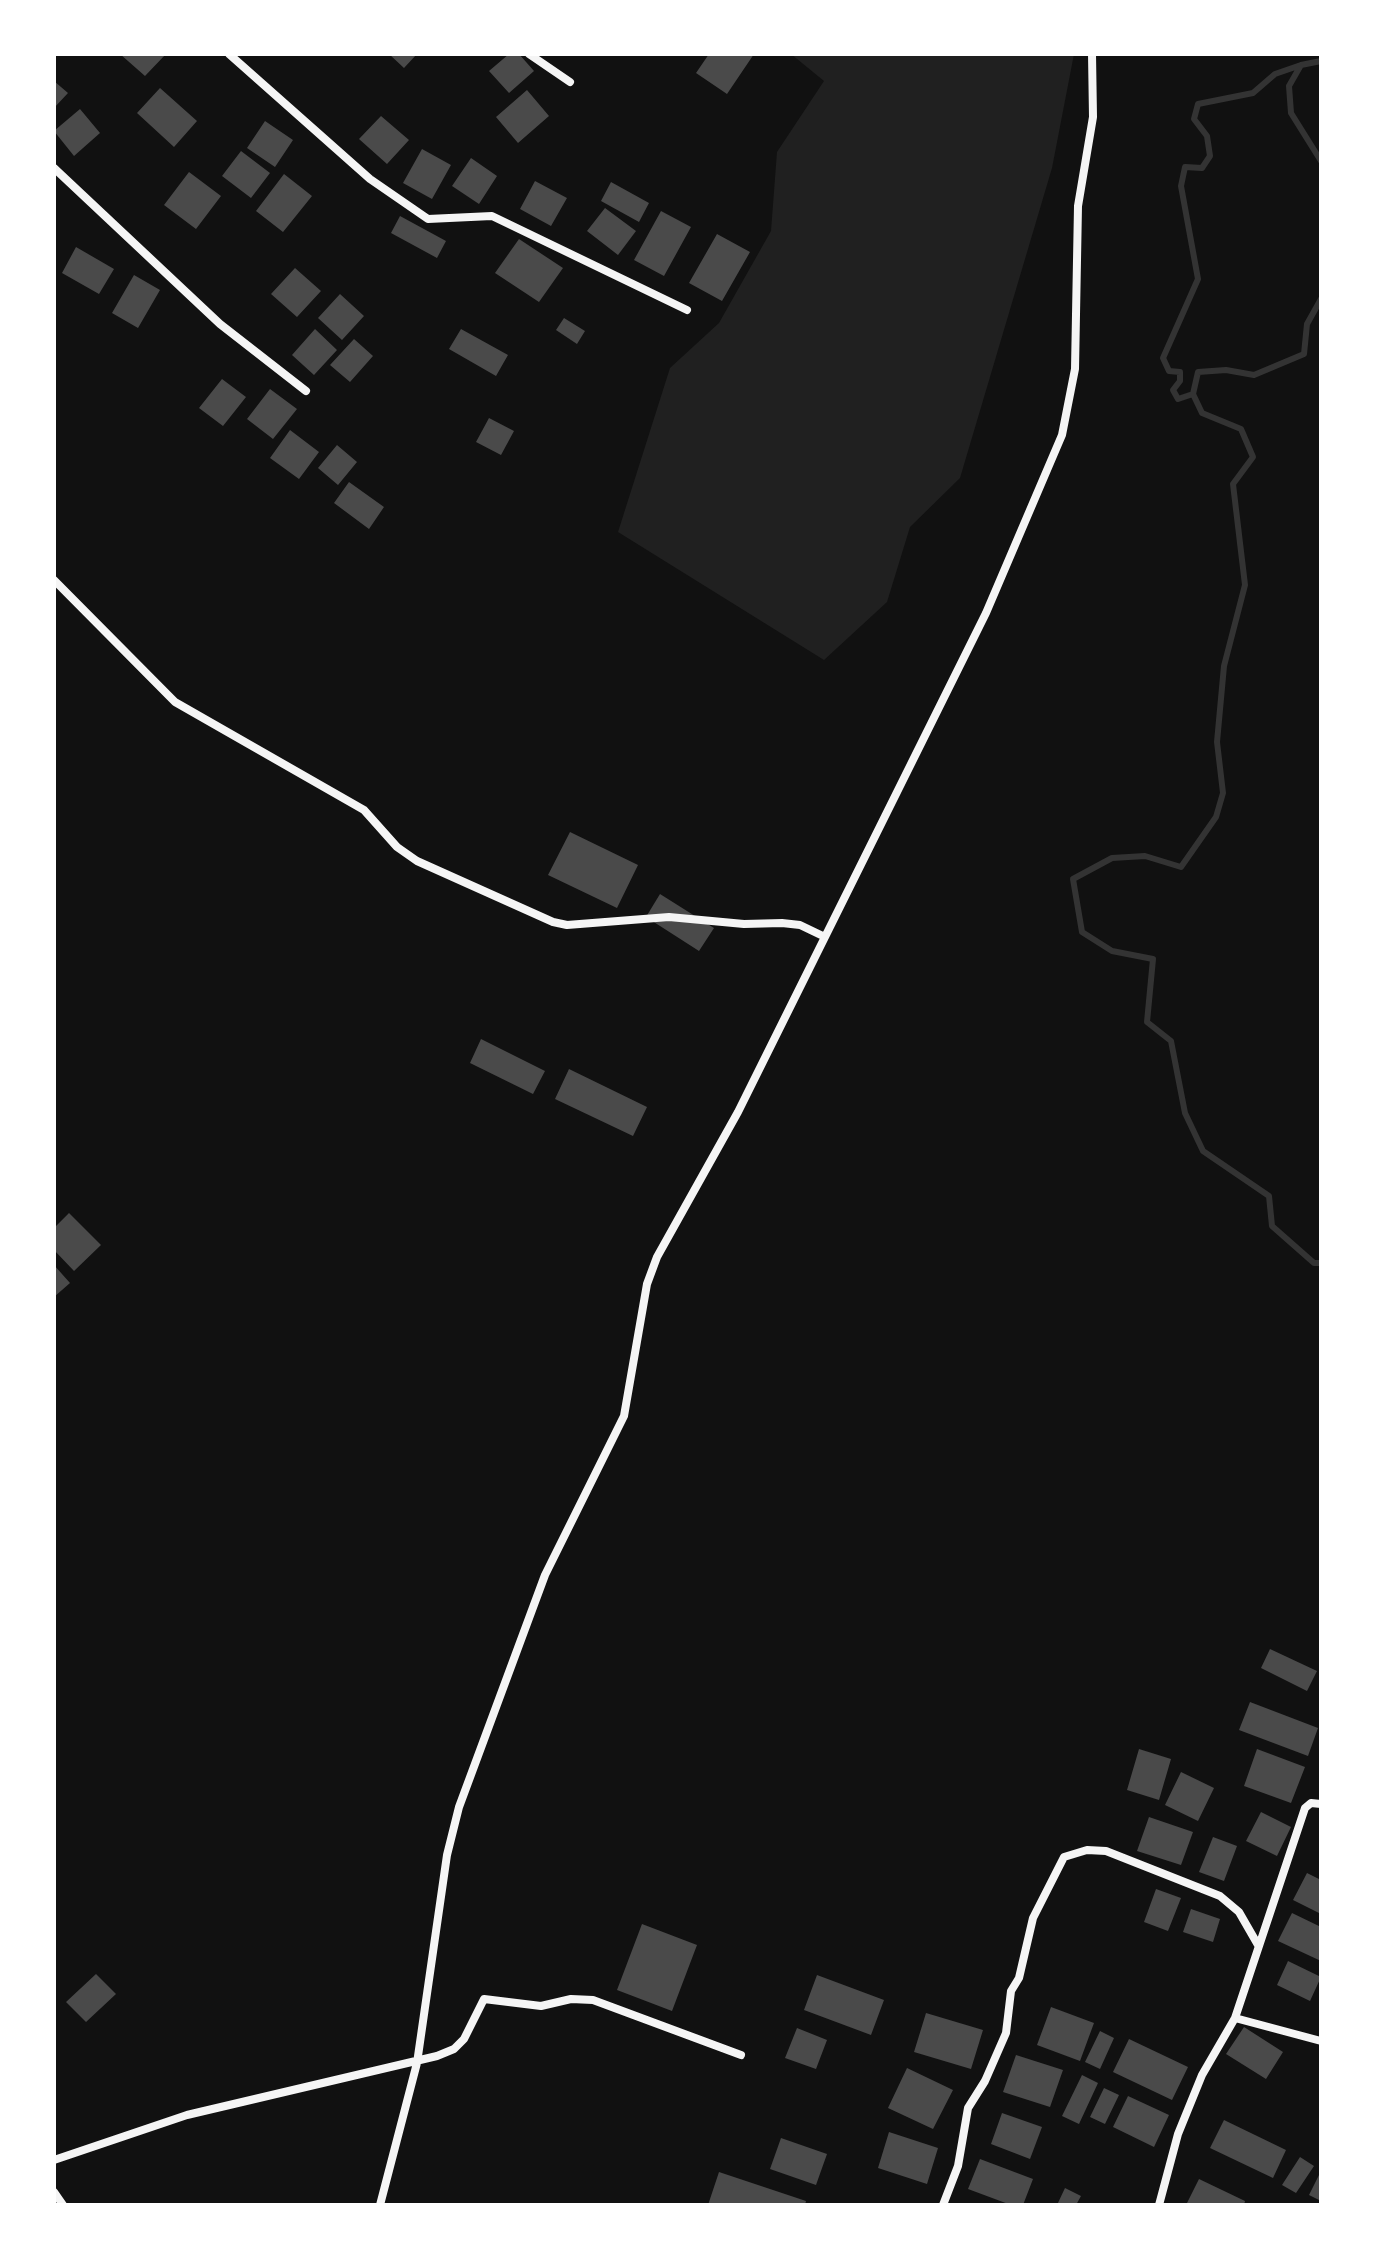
<!DOCTYPE html>
<html>
<head>
<meta charset="utf-8">
<style>
  body { margin:0 }
  #map { position:relative; width:1375px; height:2259px; overflow:hidden; background:#111; font-family:Raleway,sans-serif }
  canvas { display:block }
  .frame { position:absolute; inset:0; border:56px solid #fff; pointer-events:none }
</style>
</head>
<body>
<div id="map">
<canvas width="1375" height="2259"></canvas>
<div class="frame"></div>
</div>
<script>
const ctx = document.querySelector('canvas').getContext('2d');
ctx.lineJoin = 'round';
function fill(path, color) { ctx.fillStyle = color; ctx.fill(path, 'evenodd'); }
const poly = rows => new Path2D(rows.map(r => 'M' + r).join(''));
function trace(path, color, width, dash) { ctx.strokeStyle = color; ctx.lineWidth = width; ctx.lineCap = dash ? 'butt' : 'round'; ctx.setLineDash(dash || []); ctx.stroke(path); }
const green = poly([
  [791,54,1074,54,1052,168,960,478,910,527,887,602,824,660,618,532,670,368,719,323,771,231,777,152,824,81]
]);
const stream = poly([
  [1321,61,1301,65,1289,86,1291,113,1321,161],
  [1321,299,1307,324,1304,354,1254,375,1226,370,1198,372,1193,394,1202,413,1241,429,1253,457,1233,484,1245,585,1224,666,1217,742,1223,793,1216,817,1181,867,1145,856,1112,858,1073,879,1082,932,1112,951,1153,959,1147,1022,1171,1041,1185,1113,1203,1151,1269,1196,1272,1226,1314,1263,1321,1263],
  [1193,394,1178,399,1173,390,1180,381,1180,372,1169,371,1163,358,1198,279,1181,186,1185,167,1202,168,1210,156,1207,136,1194,119,1198,104,1253,93,1275,74,1301,65]
]);
const building = poly([
  [120,54,166,54,145,76],
  [389,54,417,54,404,68],
  [509,54,519,54,534,71,509,93,489,71],
  [709,54,754,54,727,94,696,73],
  [54,81,68,93,54,108],
  [160,88,197,121,174,147,137,113],
  [527,90,549,116,518,143,496,117],
  [80,109,100,133,74,156,54,131],
  [381,116,409,140,387,164,359,139],
  [265,121,293,140,275,167,247,148],
  [422,149,451,165,432,199,403,183],
  [241,151,270,173,251,198,222,176],
  [471,158,497,176,479,204,452,186],
  [189,172,221,196,196,229,164,205],
  [284,174,312,196,283,232,256,211],
  [535,181,567,198,551,226,520,209],
  [611,182,649,203,639,222,601,201],
  [605,208,636,231,618,255,587,231],
  [661,211,691,227,664,276,634,260],
  [400,216,446,241,437,258,391,233],
  [717,234,750,252,722,301,689,283],
  [519,239,563,268,539,302,495,273],
  [76,247,114,269,99,294,62,273],
  [295,268,321,291,297,317,271,294],
  [134,275,160,290,138,328,112,313],
  [340,294,364,316,342,340,318,318],
  [564,318,585,331,577,344,556,330],
  [315,329,337,350,314,375,292,355],
  [461,329,508,355,496,376,449,349],
  [354,339,373,356,350,382,330,365],
  [222,379,246,397,223,426,199,408],
  [270,389,297,409,273,439,247,419],
  [489,418,514,431,501,455,476,442],
  [290,430,319,452,299,479,270,458],
  [337,445,357,462,338,485,318,468],
  [349,482,384,507,369,529,334,503],
  [570,832,638,865,617,908,548,875],
  [660,894,714,928,699,951,646,917],
  [481,1039,545,1071,533,1094,470,1063],
  [569,1069,647,1107,633,1136,555,1099],
  [69,1213,101,1245,74,1271,54,1250,54,1228],
  [54,1265,70,1283,54,1297],
  [1270,1649,1317,1671,1307,1691,1261,1668],
  [1250,1702,1318,1728,1308,1756,1239,1730],
  [1139,1749,1171,1759,1159,1800,1127,1790],
  [1257,1749,1305,1767,1291,1803,1244,1786],
  [1181,1772,1214,1788,1198,1821,1165,1805],
  [1261,1812,1291,1827,1277,1856,1246,1841],
  [1149,1817,1193,1832,1181,1865,1137,1851],
  [1213,1837,1237,1846,1224,1881,1199,1872],
  [1307,1873,1321,1880,1321,1914,1293,1900],
  [1156,1889,1181,1898,1168,1931,1144,1922],
  [1191,1909,1220,1919,1213,1942,1183,1932],
  [1292,1913,1321,1927,1321,1961,1278,1941],
  [642,1924,697,1945,672,2011,617,1990],
  [1288,1961,1321,1977,1310,2001,1277,1985],
  [96,1974,116,1994,86,2022,66,2002],
  [817,1975,884,2000,871,2035,804,2010],
  [1051,2007,1094,2023,1080,2061,1037,2045],
  [926,2013,983,2030,971,2069,914,2052],
  [1244,2027,1283,2052,1266,2079,1226,2054],
  [797,2028,827,2040,816,2069,785,2058],
  [1100,2031,1114,2038,1100,2069,1085,2062],
  [1129,2039,1188,2067,1172,2100,1113,2072],
  [1016,2055,1063,2070,1050,2107,1003,2092],
  [907,2068,953,2090,933,2129,888,2108],
  [1082,2075,1098,2083,1079,2124,1062,2116],
  [1104,2088,1119,2095,1105,2124,1090,2117],
  [1128,2096,1169,2115,1154,2147,1113,2127],
  [1002,2113,1042,2127,1030,2159,991,2144],
  [1224,2120,1286,2150,1273,2178,1210,2148],
  [889,2132,938,2148,927,2184,878,2168],
  [781,2138,827,2154,816,2185,770,2169],
  [1300,2157,1314,2166,1296,2193,1282,2185],
  [980,2159,1033,2179,1023,2205,1011,2205,968,2189],
  [1321,2171,1321,2201,1309,2195],
  [719,2172,806,2201,805,2205,708,2205],
  [1199,2179,1245,2201,1244,2205,1186,2205],
  [1065,2188,1081,2196,1076,2205,1057,2205]
]);
const minor = poly([
  [229,54,370,179,428,219,492,216,687,310],
  [529,54,570,82],
  [54,168,220,324,306,391],
  [54,580,175,702,364,810,397,847,417,861,553,922,567,925,669,917,744,924,782,923,800,925,825,937],
  [1235,2018,1321,2041],
  [54,2160,187,2115,437,2056,454,2049,464,2039,484,1999,541,2006,571,1999,593,2000,741,2055],
  [54,2192,63,2205],
  [380,2205,417,2063,447,1855,459,1807,545,1575,624,1416,647,1284,657,1257,738,1112,986,613,1062,435,1075,369,1078,206,1093,117,1092,54],
  [943,2205,958,2166,968,2108,985,2081,1006,2033,1011,1991,1019,1978,1033,1918,1064,1857,1087,1850,1106,1851,1220,1896,1239,1912,1258,1945],
  [1159,2205,1178,2134,1202,2075,1235,2018,1305,1808,1311,1803,1321,1804]
]);
fill(green, '#202020');
trace(stream, '#333', 6);
fill(building, '#4a4a4a');
trace(minor, '#f5f5f5', 8);
</script>
</body>
</html>
